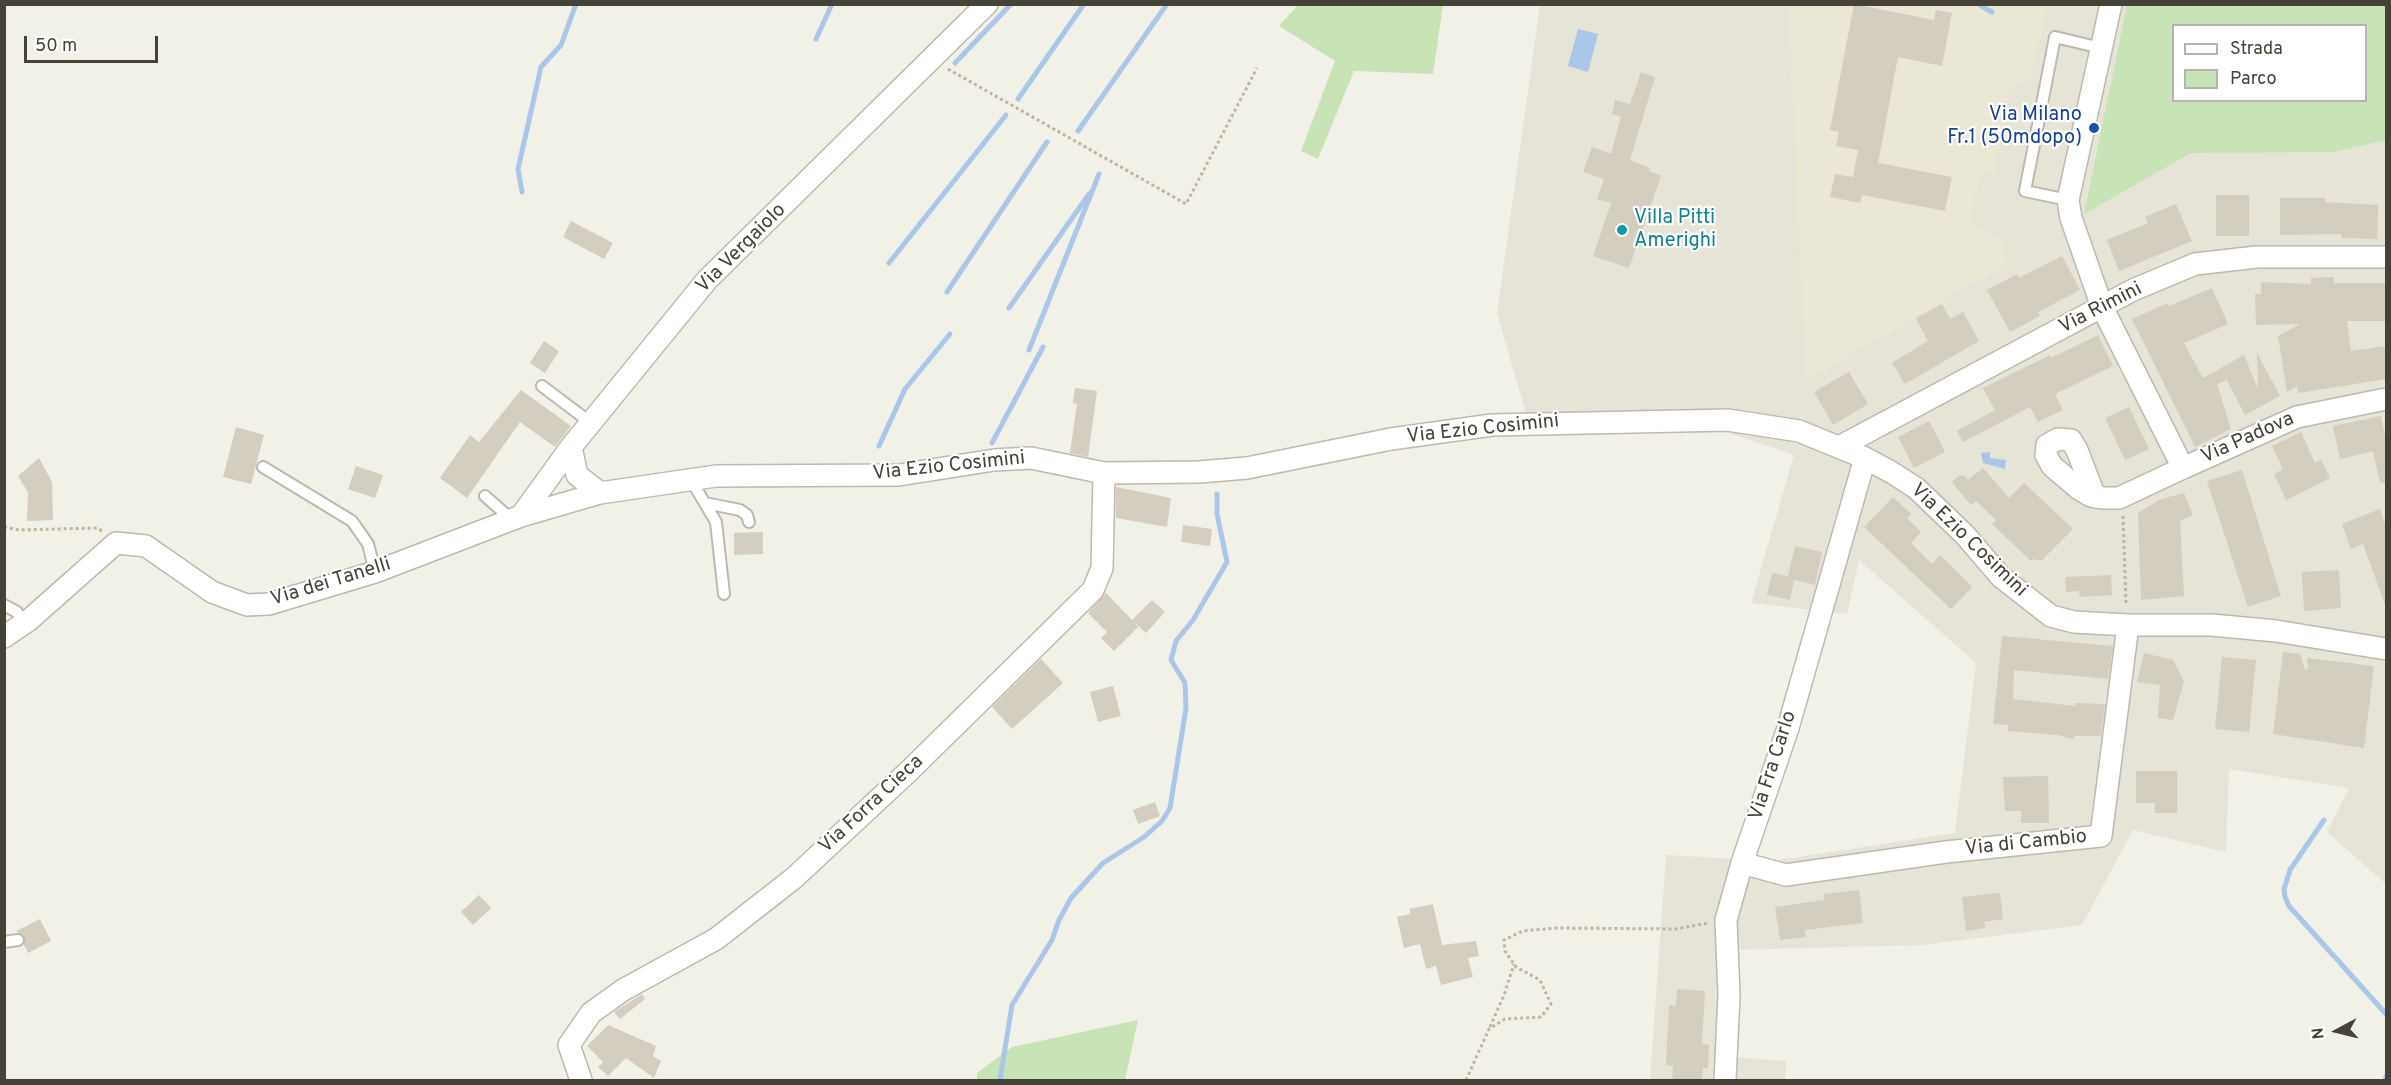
<!DOCTYPE html>
<html>
<head>
<meta charset="utf-8">
<style>
  body { margin:0 }
  #map { position:relative; width:2391px; height:1085px; overflow:hidden; background:#f2f1e8; font-family:Overpass,sans-serif }
  canvas { display:block }
  .frame { position:absolute; inset:0; border:6px solid #454238; pointer-events:none }
  .legend { position:absolute; left:2172px; top:24px; width:195px; height:78px; box-sizing:border-box; background:#fff; border:2px solid #b5b3af; margin:0; padding:8px 10px; list-style:none; font-size:18px; color:#454238 }
  .legend li { display:flex; align-items:center; gap:12px; height:30px }
  .legend b { width:30px; border:2px solid #b5b3af }
  .north { position:absolute; left:2307px; top:1001px; width:60px; height:60px; -webkit-text-stroke:4px #fff; paint-order:stroke; rotate:263deg; font-size:16px; font-weight:700; line-height:24px; text-align:center; color:#454238 }
  .north::after { content:''; display:block; margin:auto; width:21px; height:27px; background:#454238; clip-path:polygon(50% 0,100% 100%,50% 72%,0 100%) }
  .scale { position:absolute; left:24px; top:36px; width:134px; height:27px; box-sizing:border-box; border:3px solid #454238; border-top:0; padding-left:8px; font-size:18px; line-height:21px; white-space:nowrap; color:#454238; -webkit-text-stroke:4px #fff; paint-order:stroke }
</style>
</head>
<body>
<div id="map">
<canvas width="2391" height="1085"></canvas>
<div class="frame"></div>
<ul class="legend">
<li><b style="height:8px;background:#fff"></b>Strada</li>
<li><b style="height:16px;background:#c8e3b5"></b>Parco</li>
</ul>
<div class="north">N</div>
<div class="scale">50 m</div>
</div>
<script>
const ctx = document.querySelector('canvas').getContext('2d');
ctx.lineJoin = 'round';
function fill(path, color) { ctx.fillStyle = color; ctx.fill(path, 'evenodd'); }
const poly = rows => new Path2D(rows.map(r => 'M' + r).join(''));
function trace(path, color, width, dash) { ctx.strokeStyle = color; ctx.lineWidth = width; ctx.lineCap = dash ? 'butt' : 'round'; ctx.setLineDash(dash || []); ctx.stroke(path); }
function label(font, color, halo, rows, align = 'center') {
  ctx.font = font + ' Overpass,sans-serif'; ctx.lineWidth = 4.5; ctx.setLineDash([]); ctx.textBaseline = 'middle'; ctx.strokeStyle = halo; ctx.fillStyle = color; for (const [text, x, y, turn = 0] of rows) {
    ctx.save(); ctx.translate(x, y); ctx.rotate((+turn || 0) * Math.PI / 180); ctx.textAlign = isNaN(turn) ? turn : align; if (halo) ctx.strokeText(text, 0, 0); ctx.fillText(text, 0, 0); ctx.restore();
  }
}
const residential = poly([
  [1540,5,2386,5,2386,884,2327,832,2349,788,2229,769,2226,852,2133,830,2082,925,1921,945,1731,950,1730,1057,1786,1061,1785,1080,1650,1080,1666,855,1772,861,1955,833,1976,663,1859,560,1847,614,1751,603,1794,455,1703,424,1530,427,1497,313],
  [2174,26,2366,26,2366,100,2174,100]
]);
const education = poly([
  [1788,5,2048,5,2032,78,2010,90,1995,170,1979,176,1970,225,2001,238,2008,263,1805,382]
]);
const green = poly([
  [1298,5,1443,5,1433,74,1354,71,1318,159,1301,151,1335,61,1279,26],
  [2127,5,2386,5,2386,140,2334,152,2191,153,2084,214],
  [2174,26,2366,26,2366,100,2174,100],
  [1138,1020,1125,1080,977,1080,977,1073,1012,1047]
]);
const water = poly([
  [1578,29,1598,34,1588,72,1568,66],
  [1990,452,1990,458,2006,460,2005,469,1983,463,1981,453]
]);
const stream = poly([
  [1978,4,1992,12],
  [816,39,832,4],
  [955,63,1011,4],
  [1018,99,1084,4],
  [1078,131,1167,4],
  [522,192,518,169,541,67,561,45,576,4],
  [889,263,1006,115],
  [947,292,1047,142],
  [1009,308,1089,194],
  [1029,350,1099,174],
  [992,443,1043,347],
  [879,446,905,389,950,334],
  [2324,820,2290,870,2284,889,2285,897,2289,906,2386,1014],
  [1000,1080,1012,1005,1052,940,1059,920,1071,898,1103,863,1144,837,1162,821,1170,808,1186,708,1185,683,1171,660,1176,641,1193,620,1227,562,1217,514,1217,494],
  [2385,1080,2386,1076]
]);
const building = poly([
  [1854,4,1934,20,1936,10,1952,13,1942,66,1898,57,1878,163,1952,177,1945,211,1862,195,1860,203,1830,197,1835,174,1853,177,1858,150,1836,146,1839,132,1830,130],
  [1641,72,1655,77,1630,160,1650,168,1649,171,1661,176,1629,268,1593,256,1611,203,1597,199,1604,179,1583,172,1592,147,1611,154,1621,117,1612,114,1615,100,1630,104],
  [2216,195,2249,195,2249,236,2216,236],
  [2280,198,2325,198,2325,202,2378,205,2377,239,2341,238,2341,234,2280,235],
  [2176,204,2192,241,2119,271,2107,240,2148,223,2145,217],
  [571,221,613,243,604,259,563,237],
  [2062,256,2080,290,2038,312,2040,316,2010,332,1987,290,2017,274,2019,278],
  [2334,277,2334,283,2386,283,2386,321,2347,321,2351,351,2386,346,2386,379,2298,393,2297,386,2287,392,2278,336,2300,324,2256,325,2255,294,2261,294,2261,282,2311,284,2311,278],
  [2212,288,2228,324,2184,343,2203,378,2244,355,2258,389,2257,353,2280,396,2245,415,2227,380,2217,384,2231,429,2195,447,2132,319,2168,303,2169,306],
  [1942,304,1950,319,1963,312,1979,341,1905,384,1892,363,1928,341,1916,318],
  [2098,335,2113,366,2055,394,2063,410,2038,422,2030,407,1963,442,1957,431,1995,410,1983,388,2050,355,2051,358],
  [544,341,559,351,545,373,530,363],
  [1849,372,1868,404,1833,425,1814,392],
  [1075,388,1097,391,1088,457,1070,453,1077,404,1073,403],
  [521,390,571,426,555,447,520,422,467,498,440,478,470,435,479,442],
  [2129,407,2149,449,2125,460,2105,418],
  [2381,416,2386,441,2386,482,2380,483,2373,451,2340,459,2333,426],
  [1929,421,1945,452,1914,468,1898,437],
  [236,427,264,435,251,484,223,477],
  [2301,432,2315,463,2321,460,2330,478,2286,500,2274,474,2283,469,2272,446],
  [39,458,52,482,53,520,27,521,28,492,18,476],
  [356,466,383,475,375,498,348,489],
  [1983,468,2009,498,2024,483,2073,529,2041,561,2033,559,2031,561,1992,524,1996,520,1976,501,1971,505,1952,482,1959,476,1965,476,1968,480],
  [2242,470,2281,596,2248,607,2207,481],
  [1116,487,1171,498,1167,527,1116,518],
  [2184,493,2193,515,2180,521,2184,596,2141,600,2138,513,2161,499],
  [1893,497,1911,514,1907,518,1921,532,1911,543,1932,564,1940,555,1972,587,1951,609,1864,527],
  [2380,509,2386,526,2385,604,2363,544,2351,549,2342,524],
  [1183,525,1212,529,1210,546,1181,542],
  [763,532,763,554,734,555,734,533],
  [1795,546,1822,552,1815,585,1794,580,1790,600,1767,595,1772,573,1788,576],
  [2339,570,2341,608,2304,611,2302,572],
  [2111,575,2112,595,2080,597,2079,591,2066,592,2065,577],
  [1106,593,1132,620,1152,600,1165,612,1146,633,1133,621,1138,627,1114,651,1101,638,1107,632,1088,613],
  [2002,636,2113,646,2108,679,2014,670,2013,699,2075,706,2075,703,2105,704,2101,736,2074,736,2074,739,2057,735,2008,731,2008,725,1993,724],
  [2283,652,2300,654,2305,669,2308,669,2307,658,2374,666,2364,748,2273,734],
  [2144,653,2173,660,2184,681,2173,720,2158,718,2160,685,2137,682],
  [2222,657,2256,660,2249,732,2215,729],
  [1041,659,1063,683,1012,729,992,707],
  [1113,686,1121,716,1098,722,1090,692],
  [2136,771,2177,771,2177,813,2155,813,2155,803,2136,803],
  [2048,776,2049,823,2021,823,2021,811,2005,811,2003,777],
  [1155,802,1160,816,1138,824,1133,810],
  [1859,890,1863,923,1805,930,1806,937,1780,940,1775,907,1824,900,1824,894],
  [2000,893,2003,919,1984,922,1985,928,1966,931,1962,897],
  [479,895,491,908,473,925,461,912],
  [1433,904,1442,945,1476,941,1479,956,1468,958,1473,977,1441,985,1436,966,1426,969,1420,944,1404,948,1397,917,1410,914,1409,909],
  [40,919,51,941,28,953,24,945,24,936,16,931],
  [1677,989,1705,991,1702,1044,1709,1045,1708,1068,1703,1068,1702,1080,1672,1080,1673,1066,1666,1065,1669,1005,1676,1006],
  [642,994,645,999,620,1019,614,1012],
  [608,1025,656,1046,653,1056,661,1061,654,1078,626,1058,608,1076,598,1067,603,1062,587,1046]
]);
const path = poly([
  [948,69,1186,204,1257,68],
  [2123,516,2126,605],
  [4,527,19,530,97,528,102,531],
  [1490,1027,1504,995,1514,964],
  [1466,1080,1489,1029,1505,1019,1541,1017,1551,1004,1540,980,1516,967,1505,951,1504,940,1523,931,1556,928,1676,929,1708,923]
]);
const service = poly([
  [2068,200,2025,191,2055,37,2101,48],
  [542,386,591,423],
  [263,467,352,521,368,544,375,572],
  [691,480,716,522,724,594],
  [485,496,511,519],
  [705,503,740,510,747,515,749,522],
  [4,605,17,612,23,625],
  [4,942,18,940]
]);
const minor = poly([
  [2111,4,2068,200,2071,218,2102,307,2183,468,2297,417,2386,399],
  [571,447,577,475,600,493],
  [1839,447,2133,290,2195,264,2257,257,2386,257],
  [2095,497,2077,450,2071,440,2058,439,2047,445,2046,455,2052,466,2079,489,2089,495,2095,497,2104,498,2119,498,2183,468],
  [521,516,571,447,707,280,987,4],
  [4,637,29,620,116,543,146,546,212,592,247,605,269,604,375,572,521,516,600,493,716,476,899,475,994,460,1031,458,1104,473,1199,472,1247,468,1391,439,1492,425,1728,420,1799,431,1865,458,1891,472,1916,488,1965,535,2001,577,2051,616,2074,622,2128,625,2212,625,2276,631,2386,649],
  [1742,863,1786,875,1946,852,2101,836,2128,625],
  [581,1080,569,1045,591,1013,623,990,716,939,794,878,909,771,1093,590,1102,568,1104,473],
  [1725,1080,1729,995,1726,920,1742,863,1788,728,1865,458]
]);
const markers = [
  [2094,128,6,"#1a4fb4"],
  [1622,230,6,"#0f9aa8"]
];
const transitNames = [
  ["Via Milano",2082,116],
  ["Fr.1 (50mdopo)",2082,139]
];
const cultureNames = [
  ["Villa Pitti",1634,219],
  ["Amerighi",1634,242]
];
const streetNames = [
  ["Via Vergaiolo",742,249,-45],
  ["Via Rimini",2101,309,-27],
  ["Via Ezio Cosimini",1483,430,-6],
  ["Via Padova",2248,439,-24],
  ["Via Ezio Cosimini",949,467,-6],
  ["Via Ezio Cosimini",1968,541,44],
  ["Via dei Tanelli",331,583,-17],
  ["Via Fra Carlo",1774,766,-72],
  ["Via Forra Cieca",872,805,-43],
  ["Via di Cambio",2026,844,-6]
];
fill(residential, '#e6e3d7');
fill(education, '#eae7d4');
fill(green, '#c8e3b5');
fill(water, '#aac7e9');
trace(stream, '#aac7e9', 5);
fill(building, '#d3cebf');
trace(service, '#bdb9ac', 14);
trace(minor, '#bdb9ac', 24);
trace(path, '#bdb69e', 3, [3, 3]);
trace(service, '#fff', 10);
trace(minor, '#fff', 21);
for (const [x, y, r, color] of markers) { const dot = new Path2D(); dot.arc(x, y, r, 0, 2 * Math.PI); ctx.fillStyle = color; ctx.fill(dot); trace(dot, '#fff', 2); }
label('20px', '#164399', '#fff', transitNames, 'right');
label('20px', '#0d838f', '#fff', cultureNames, 'left');
label('20px', '#454238', '#fff', streetNames);
</script>
</body>
</html>
